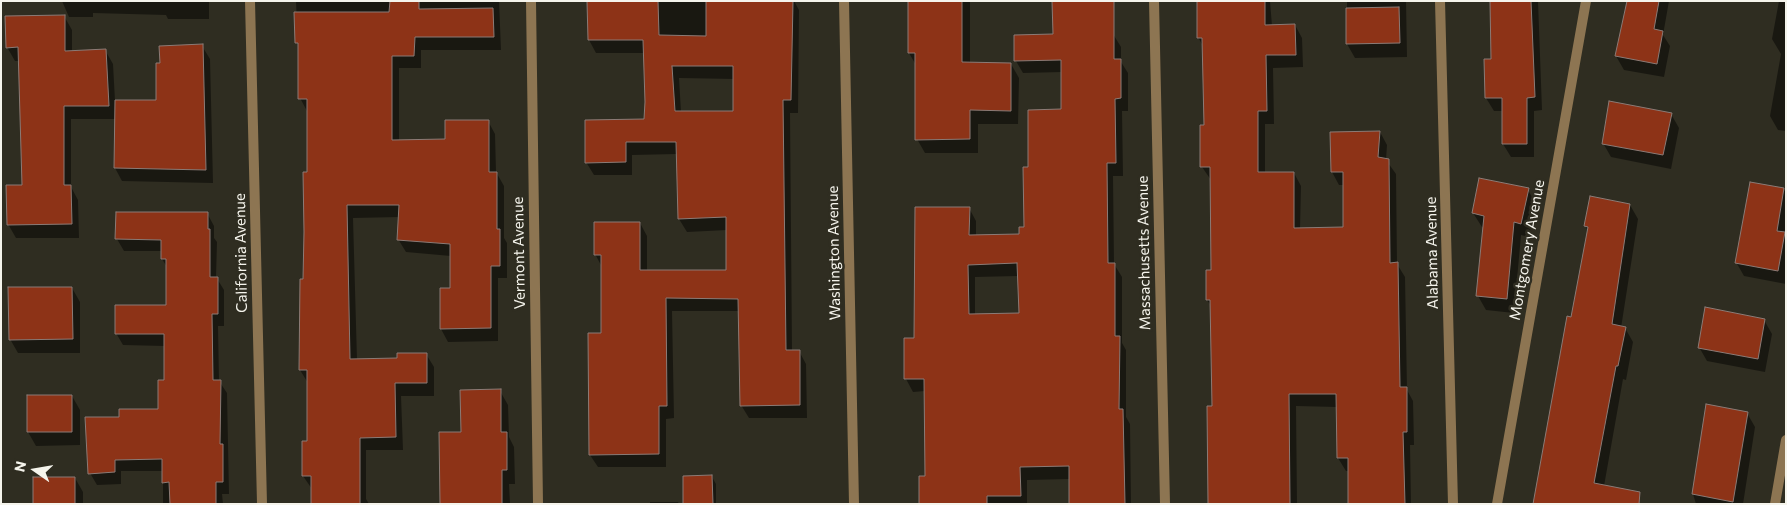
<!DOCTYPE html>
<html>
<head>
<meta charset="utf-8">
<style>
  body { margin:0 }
  #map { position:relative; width:1787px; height:505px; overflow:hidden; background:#2f2d21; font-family:Commissioner,sans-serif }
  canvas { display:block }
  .frame { position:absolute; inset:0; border:2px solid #f5f4ec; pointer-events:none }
  .north { position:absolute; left:10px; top:445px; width:50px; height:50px; -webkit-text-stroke:4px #2f2d21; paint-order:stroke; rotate:283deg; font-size:14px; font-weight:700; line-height:20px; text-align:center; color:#f5f4ec }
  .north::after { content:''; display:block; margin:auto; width:18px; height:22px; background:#f5f4ec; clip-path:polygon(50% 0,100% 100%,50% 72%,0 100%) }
</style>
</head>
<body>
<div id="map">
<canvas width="1787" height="505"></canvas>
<div class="frame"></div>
<div class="north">N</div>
</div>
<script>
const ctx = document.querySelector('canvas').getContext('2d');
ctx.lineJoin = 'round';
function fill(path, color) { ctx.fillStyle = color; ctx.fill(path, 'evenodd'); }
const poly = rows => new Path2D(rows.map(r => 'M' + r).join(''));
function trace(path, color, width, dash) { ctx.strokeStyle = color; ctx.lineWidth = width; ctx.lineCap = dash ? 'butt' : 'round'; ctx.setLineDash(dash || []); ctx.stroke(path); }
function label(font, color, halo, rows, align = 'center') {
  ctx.font = font + ' Commissioner,sans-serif'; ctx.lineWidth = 5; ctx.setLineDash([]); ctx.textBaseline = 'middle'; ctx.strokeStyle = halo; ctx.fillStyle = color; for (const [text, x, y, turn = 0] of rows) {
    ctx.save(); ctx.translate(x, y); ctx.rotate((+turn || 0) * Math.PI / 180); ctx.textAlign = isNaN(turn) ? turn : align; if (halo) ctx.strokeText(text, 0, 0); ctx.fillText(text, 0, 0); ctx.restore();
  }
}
const shadow = poly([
  [62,1,209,1,209,19,168,19,166,15,93,13,93,17,69,17],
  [296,1,499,1,501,50,421,50,421,68,399,68,399,141,446,140,488,121,495,134,496,172,504,186,504,238,507,243,507,278,498,278,498,341,448,342,441,329,452,289,451,256,406,252,398,239,400,217,353,218,357,360,398,360,426,354,434,367,434,396,401,396,403,450,366,450,366,499,369,504,313,504,312,489,303,476,303,443,308,443,308,383,300,370,308,173,307,111,300,98],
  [589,1,794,1,799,10,798,113,790,113,792,352,799,351,806,364,807,418,749,418,741,405,740,311,672,311,674,418,666,419,666,467,598,467,590,455,602,334,602,267,595,254,640,223,647,236,647,271,728,271,727,230,687,232,679,219,677,154,632,155,632,175,594,175,586,162,645,120,646,102,644,53,596,53,589,40],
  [679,78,735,79,734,112,681,112],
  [909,1,970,1,970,64,1011,64,1019,78,1018,124,978,124,978,153,925,153,917,139,916,65,909,53],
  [1198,1,1270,1,1272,26,1295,25,1302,38,1303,67,1273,68,1274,124,1265,124,1265,173,1294,173,1301,186,1300,229,1345,228,1344,185,1339,185,1332,172,1380,132,1387,145,1386,160,1396,174,1397,264,1405,277,1407,390,1413,401,1414,445,1410,445,1411,504,1350,504,1349,471,1346,471,1338,458,1337,407,1296,406,1297,504,1209,504,1213,407,1212,307,1207,300,1212,271,1211,180,1202,167,1205,127,1203,46,1198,37],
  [1347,1,1406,1,1407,57,1355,58,1347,44],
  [1491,1,1538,1,1542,110,1534,111,1534,157,1511,157,1503,144,1503,111,1494,111,1486,98,1486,61,1492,61],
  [1628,1,1669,1,1663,35,1670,46,1664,77,1624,70,1616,56],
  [1779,1,1786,1,1786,131,1778,130,1770,116,1781,54,1772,39],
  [64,16,72,30,72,52,105,50,113,64,115,101,157,101,202,46,210,59,213,183,122,181,115,168,116,119,71,119,71,187,78,200,79,238,16,238,8,224,23,186,20,61,15,61,7,47],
  [1113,34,1121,47,1121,62,1128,73,1128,111,1122,111,1123,176,1113,176,1114,264,1122,277,1122,343,1126,350,1126,417,1130,424,1131,504,1070,504,1070,479,1027,480,1027,504,920,504,926,477,925,391,913,392,906,379,915,339,969,208,976,221,976,237,1020,235,1025,229,1029,168,1062,111,1062,72,1023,73,1016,61],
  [1018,276,1020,315,975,315,975,277],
  [1671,114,1679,128,1671,169,1611,157,1603,143],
  [1528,190,1536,204,1529,237,1521,235,1514,313,1486,310,1478,296,1485,228,1482,227,1473,213],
  [1784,190,1786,193,1786,284,1744,276,1736,262],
  [1630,205,1638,219,1621,328,1625,328,1633,342,1626,380,1623,379,1604,486,1534,504,1589,232,1585,226],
  [117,213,207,213,214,226,214,238,217,242,216,277,224,290,224,326,218,326,219,381,227,393,229,494,222,494,223,504,163,504,163,471,121,471,121,484,97,485,90,473,120,418,159,410,166,381,165,346,123,345,116,333,167,306,167,267,162,259,162,251,124,251,117,239],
  [72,288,80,302,80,353,18,353,10,339],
  [1764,320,1772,334,1765,372,1707,361,1699,347],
  [500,391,508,405,509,437,514,447,515,484,509,484,510,504,441,504,462,433],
  [72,396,80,410,80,445,36,446,28,432],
  [1747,413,1755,427,1743,504,1696,504,1693,494],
  [712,477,716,484,716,504,685,504],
  [75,478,83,492,83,504,34,504],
  [650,502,678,502,679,504,650,504]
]);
const building = poly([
  [390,1,419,1,419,9,493,8,494,37,415,37,414,56,392,56,392,140,445,139,445,120,489,120,489,172,497,172,497,229,500,229,500,266,491,266,491,328,440,329,440,288,450,288,450,244,397,240,399,205,347,205,350,359,397,358,397,353,427,353,427,383,395,383,396,437,360,438,360,504,311,504,311,476,302,476,302,441,307,441,307,370,299,370,300,279,303,279,304,232,303,172,307,172,307,99,298,99,298,43,295,43,294,12,389,12,390,1],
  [587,1,658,1,659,35,706,36,706,1,793,1,791,100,783,100,786,350,800,350,800,405,740,406,738,299,666,298,667,406,659,406,659,454,589,455,588,333,601,333,601,255,594,255,594,222,640,222,640,270,726,270,726,217,678,219,676,142,626,142,626,162,585,163,585,120,644,119,645,102,643,40,588,40,587,1],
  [672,66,733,66,733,111,675,111,672,66],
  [908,1,962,1,962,62,1011,63,1011,111,970,110,970,139,915,140,915,53,908,53,908,1],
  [1052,1,1114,1,1114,59,1121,59,1121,98,1115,99,1116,163,1107,163,1108,263,1115,263,1115,336,1120,336,1119,409,1123,409,1125,504,1069,504,1069,466,1020,467,1021,496,987,496,987,504,919,504,919,476,925,476,924,379,904,379,904,338,914,338,915,207,970,207,969,235,1019,234,1019,227,1024,227,1023,167,1028,167,1028,110,1061,109,1061,60,1014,61,1014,35,1053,34,1052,1],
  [1017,263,1019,313,969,314,968,265,1017,263],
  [1197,1,1265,1,1265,25,1295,24,1296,55,1266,55,1267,111,1258,111,1258,172,1294,172,1294,228,1343,227,1343,172,1331,172,1330,132,1380,131,1378,157,1389,159,1390,263,1398,262,1400,387,1407,387,1407,432,1403,432,1405,504,1348,504,1348,458,1337,458,1336,394,1289,394,1290,504,1208,504,1207,406,1212,406,1210,300,1206,300,1206,270,1211,270,1210,167,1200,167,1200,125,1204,125,1202,38,1197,38,1197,1],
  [1490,1,1531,1,1535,97,1527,98,1527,144,1502,144,1502,98,1485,98,1484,59,1491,59,1490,1],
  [1627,1,1659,1,1654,29,1663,31,1657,64,1615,56,1627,1],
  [1399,7,1400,43,1346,44,1346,8,1399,7],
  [65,15,65,51,106,49,109,106,64,106,64,185,71,185,72,224,7,225,6,185,22,185,18,47,6,48,5,16,65,15],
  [203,44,206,170,114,168,115,100,156,100,156,63,160,63,159,46,203,44],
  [1609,101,1672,113,1663,155,1602,144,1609,101],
  [1479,178,1529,188,1521,224,1514,222,1507,299,1476,296,1484,216,1472,213,1479,178],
  [1750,182,1784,188,1777,231,1785,232,1778,271,1735,263,1750,182],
  [1590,196,1630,204,1612,324,1626,327,1618,366,1616,366,1594,483,1640,492,1639,504,1533,504,1567,316,1571,317,1588,227,1584,226,1590,196],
  [116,212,208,212,208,229,210,229,210,277,218,277,218,314,212,314,213,380,221,380,220,444,223,444,223,482,216,482,216,504,170,504,169,482,162,483,162,459,115,460,115,472,88,474,85,417,119,417,119,409,158,409,158,380,164,380,164,334,115,334,115,305,166,305,166,259,161,259,161,240,115,239,116,212],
  [8,287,72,287,73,339,9,340,8,287],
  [1705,307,1765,319,1758,359,1698,348,1705,307],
  [501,389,501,432,507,432,507,470,502,470,502,504,440,504,439,432,461,432,460,390,501,389],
  [27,395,72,395,72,432,27,432,27,395],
  [1706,404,1748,412,1733,502,1692,494,1706,404],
  [712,475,713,504,683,504,683,476,712,475],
  [33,477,75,477,75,504,33,504,33,477]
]);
const minor = poly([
  [250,1,262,504],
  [531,1,538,504],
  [844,1,854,504],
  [1154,1,1165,504],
  [1440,1,1453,504],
  [1497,504,1586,1],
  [1775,504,1786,440]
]);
const streetNames = [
  ["Montgomery Avenue",1527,250,-80],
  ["California Avenue",241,253,-91],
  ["Vermont Avenue",519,253,-91],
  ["Washington Avenue",834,253,-91],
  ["Massachusetts Avenue",1144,253,-91],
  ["Alabama Avenue",1432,253,-91]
];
fill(shadow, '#0007');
fill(building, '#8d3317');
trace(building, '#8b7b76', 1);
trace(minor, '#8d7552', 10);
label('15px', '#f5f4ec', '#2f2d21', streetNames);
</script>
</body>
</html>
